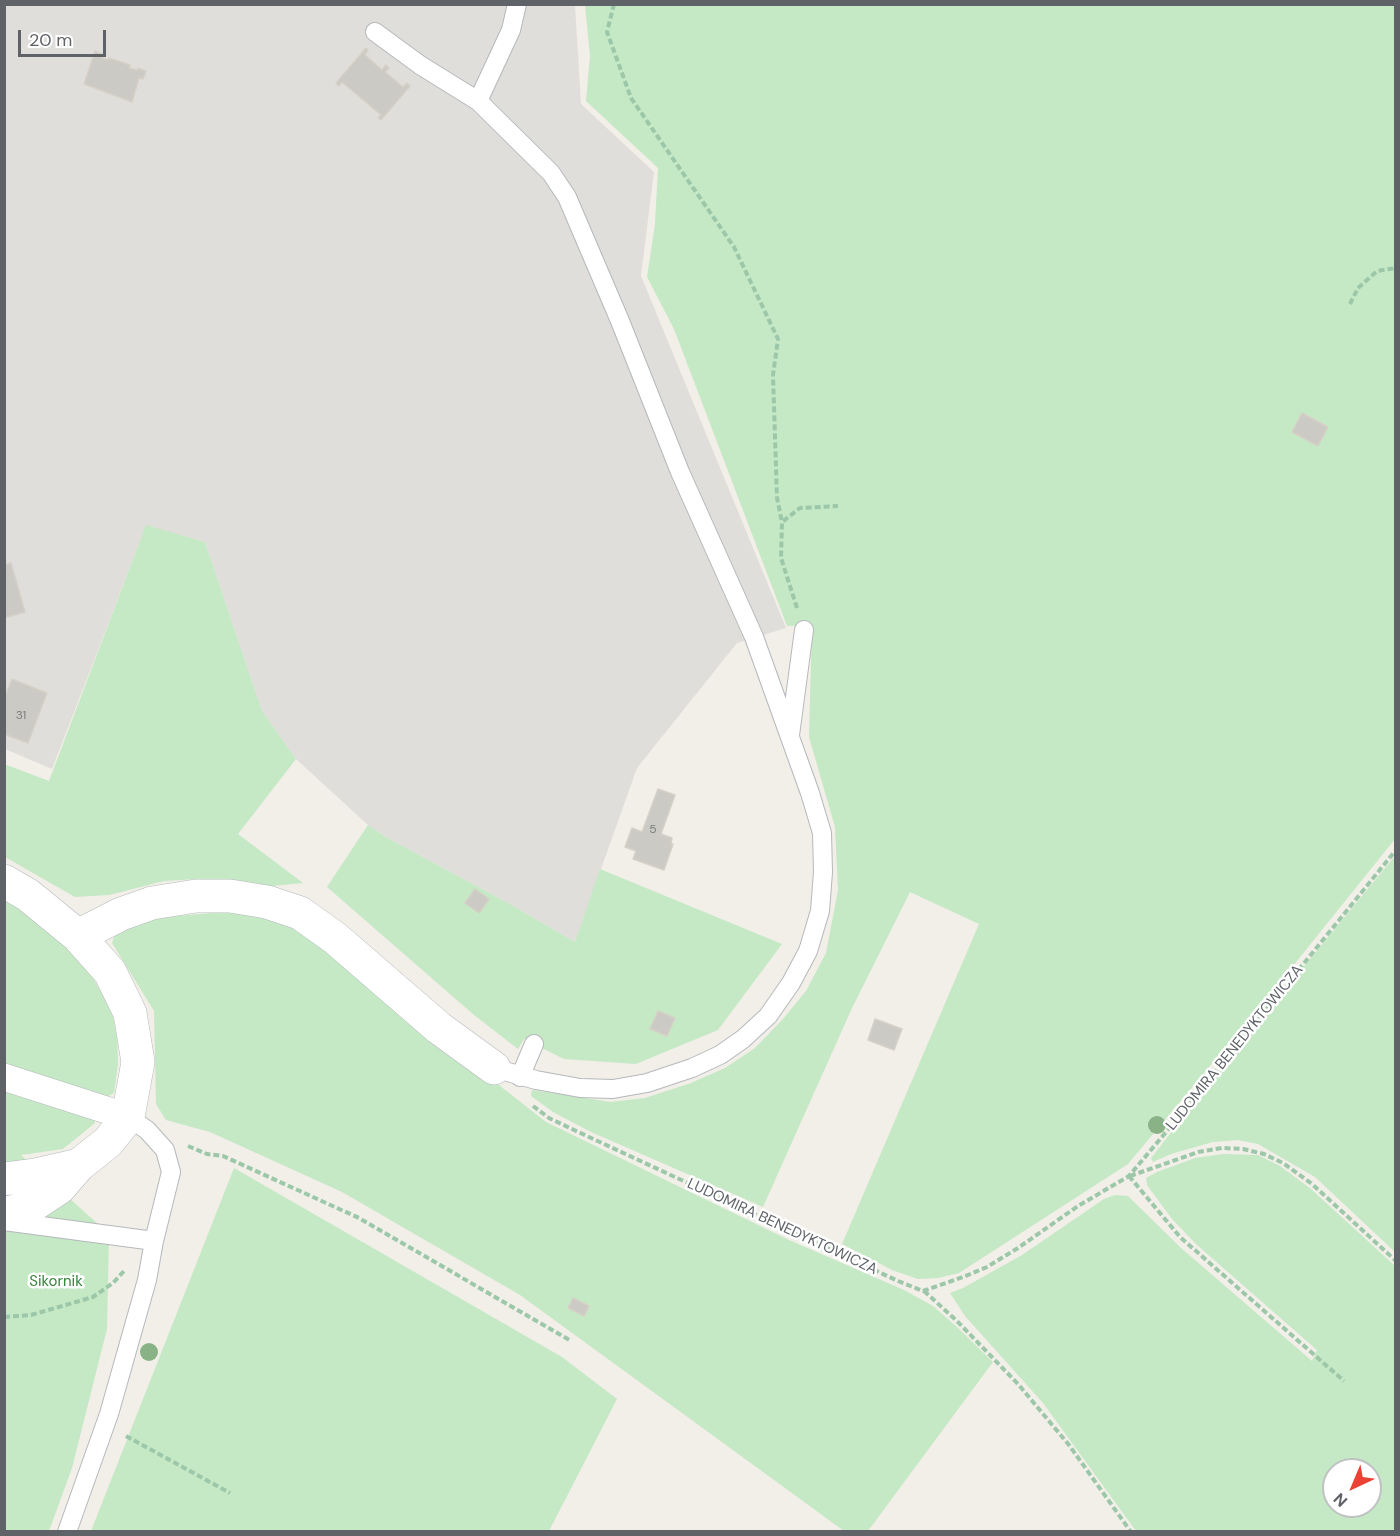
<!DOCTYPE html>
<html>
<head>
<meta charset="utf-8">
<style>
  body { margin:0 }
  #map { position:relative; width:1400px; height:1536px; overflow:hidden; background:#f1efe8; font-family:"DM Sans",sans-serif }
  canvas { display:block }
  .frame { position:absolute; inset:0; border:6px solid #5f6368; pointer-events:none }
  .north { position:absolute; left:1322px; top:1458px; width:60px; height:60px; box-sizing:border-box; background:#fff; border:2px solid #bfc1c3; border-radius:50%; rotate:224deg; font-size:16px; font-weight:700; line-height:24px; text-align:center; color:#5f6368 }
  .north::after { content:''; display:block; margin:auto; width:21px; height:27px; background:#ea4335; clip-path:polygon(50% 0,100% 100%,50% 72%,0 100%) }
  .scale { position:absolute; left:18px; top:30px; width:88px; height:27px; box-sizing:border-box; border:3px solid #5f6368; border-top:0; padding-left:8px; font-size:18px; line-height:21px; white-space:nowrap; color:#5f6368; -webkit-text-stroke:4px #fff; paint-order:stroke }
</style>
</head>
<body>
<div id="map">
<canvas width="1400" height="1536"></canvas>
<div class="frame"></div>
<div class="north">N</div>
<div class="scale">20 m</div>
</div>
<script>
const ctx = document.querySelector('canvas').getContext('2d');
ctx.lineJoin = 'round';
function fill(path, color) { ctx.fillStyle = color; ctx.fill(path, 'evenodd'); }
const poly = rows => new Path2D(rows.map(r => 'M' + r).join(''));
function trace(path, color, width, dash) { ctx.strokeStyle = color; ctx.lineWidth = width; ctx.lineCap = dash ? 'butt' : 'round'; ctx.setLineDash(dash || []); ctx.stroke(path); }
function label(font, color, halo, rows, align = 'center') {
  ctx.font = font + ' "DM Sans",sans-serif'; ctx.lineWidth = 5; ctx.setLineDash([]); ctx.textBaseline = 'middle'; ctx.strokeStyle = halo; ctx.fillStyle = color; for (const [text, x, y, turn = 0] of rows) {
    ctx.save(); ctx.translate(x, y); ctx.rotate((+turn || 0) * Math.PI / 180); ctx.textAlign = isNaN(turn) ? turn : align; if (halo) ctx.strokeText(text, 0, 0); ctx.fillText(text, 0, 0); ctx.restore();
  }
}
const industrial = poly([
  [4,5,575,5,581,104,654,172,641,276,786,628,737,643,637,768,575,942,508,903,384,836,368,825,296,759,262,711,205,542,146,526,52,769,5,749]
]);
const green = poly([
  [585,5,1395,5,1395,839,1272,992,1128,1164,959,1273,938,1278,918,1279,892,1270,842,1244,979,924,910,892,852,1008,763,1207,591,1132,553,1112,531,1096,532,1090,611,1102,645,1098,691,1083,725,1068,755,1048,783,1019,806,991,826,953,838,890,835,827,809,737,812,625,787,626,674,329,647,277,655,224,658,168,586,101,590,56],
  [146,525,205,542,262,711,296,759,238,834,303,883,272,886,196,879,164,881,109,895,75,897,5,857,4,764,49,781],
  [368,825,384,836,508,903,575,942,600,869,782,944,718,1030,636,1064,564,1059,524,1039,518,1049,474,1015,327,887],
  [1395,856,1395,1252,1315,1177,1258,1144,1238,1140,1213,1142,1171,1154,1153,1162,1151,1158,1244,1039],
  [5,899,32,918,54,935,77,957,94,980,105,999,113,1017,117,1038,118,1064,114,1093,105,1098,82,1091,95,1123,63,1149,21,1155,109,1234,107,1329,72,1468,49,1531,5,1532],
  [223,912,281,919,326,939,444,1042,546,1122,789,1240,904,1290,933,1306,957,1327,993,1362,868,1531,844,1531,520,1295,342,1192,210,1132,166,1120,156,1104,154,1011,112,943,116,931,154,918],
  [1223,1154,1258,1155,1280,1166,1311,1189,1395,1266,1395,1531,1136,1531,1043,1403,965,1316,950,1293,963,1288,1022,1255,1104,1199,1115,1195,1128,1196,1181,1248,1312,1361,1317,1350,1197,1245,1172,1219,1147,1185,1146,1178,1157,1172,1195,1158],
  [1334,1470,1370,1470,1370,1506,1334,1506],
  [234,1168,562,1357,617,1399,549,1531,91,1531]
]);
const building = poly([
  [366,48,368,50,365,55,382,70,386,65,389,68,385,72,403,87,407,83,410,86,381,120,378,118,381,115,342,82,339,86,336,83,366,48],
  [95,51,103,55,102,58,108,60,109,58,130,65,129,68,137,70,138,68,146,71,143,79,139,78,132,102,84,84,95,51],
  [1302,413,1328,427,1318,446,1292,432,1302,413],
  [11,563,25,612,4,618,4,565,11,563],
  [12,679,47,693,28,743,4,734,4,699,12,679],
  [658,789,675,795,661,834,672,838,671,844,673,844,664,870,633,859,636,851,625,847,632,828,642,832,658,789],
  [475,889,489,899,479,913,465,903,475,889],
  [658,1011,675,1018,667,1036,650,1029,658,1011],
  [875,1019,902,1029,894,1050,868,1040,875,1019],
  [573,1298,589,1306,584,1316,568,1308,573,1298]
]);
const path = poly([
  [614,4,607,32,631,98,734,247,778,339,773,375,777,498,782,522],
  [1350,304,1358,288,1377,271,1396,268],
  [797,608,781,558,782,522,800,508,838,506],
  [533,1106,549,1118,574,1130,898,1281,923,1291,963,1277,987,1267,1018,1248,1078,1206,1129,1176,1188,1106,1396,850],
  [188,1146,207,1154,223,1156,359,1218,571,1341],
  [1129,1176,1180,1237,1344,1381],
  [1130,1176,1198,1152,1222,1148,1243,1149,1264,1154,1283,1163,1312,1184,1396,1261],
  [924,1291,957,1321,1018,1384,1069,1445,1131,1532],
  [4,1317,31,1315,93,1297,113,1283,124,1271],
  [126,1436,230,1493]
]);
const service = poly([
  [375,32,420,65,478,101,551,173,567,197,620,321,680,472,754,637,810,793,822,833,823,872,820,911,808,951,791,983,768,1016,743,1039,720,1055,692,1068,647,1083,613,1089,580,1088,536,1080,494,1068],
  [478,101,511,30,517,4],
  [790,735,804,630],
  [520,1077,534,1044],
  [4,1221,154,1241],
  [67,1532,109,1414,147,1280,154,1241,171,1172,165,1150,147,1130,128,1117]
]);
const pedestrian = poly([
  [4,1077,128,1117]
]);
const minor = poly([
  [4,881,28,895,78,936,110,972,130,1013,138,1062,128,1117,108,1142,79,1165,59,1188,30,1207,4,1214],
  [78,936,121,914,152,903,196,896,230,896,267,902,300,913,335,938,439,1028,494,1068],
  [4,1179,35,1175,79,1165]
]);
const trees = [
  [1157,1125],
  [149,1352]
];
const numberNames = [
  ["31",21,716],
  ["5",653,830]
];
const streetNames = [
  ["LUDOMIRA BENEDYKTOWICZA",1235,1048,-51],
  ["LUDOMIRA BENEDYKTOWICZA",782,1227,25]
];
const parkNames = [
  ["Sikornik",56,1282]
];
fill(industrial, '#e0deda');
fill(green, '#c5e8c5');
fill(building, '#cccac5');
trace(building, '#d6d1c6', 1.5);
trace(service, '#b5b8bc', 20);
trace(pedestrian, '#b5b8bc', 28);
trace(minor, '#b5b8bc', 34);
trace(path, '#9cc7a9', 4, [6, 3]);
trace(service, '#fff', 18);
trace(pedestrian, '#fff', 27);
trace(minor, '#fff', 33);
ctx.fillStyle = '#89b387';
for (const [x, y] of trees) { ctx.beginPath(); ctx.arc(x, y, 9, 0, 2 * Math.PI); ctx.fill(); }
label('12px', '#7a7d7f', null, numberNames);
label('15px', '#5f6368', '#fff', streetNames);
label('15px', '#348238', '#fff', parkNames);
</script>
</body>
</html>
